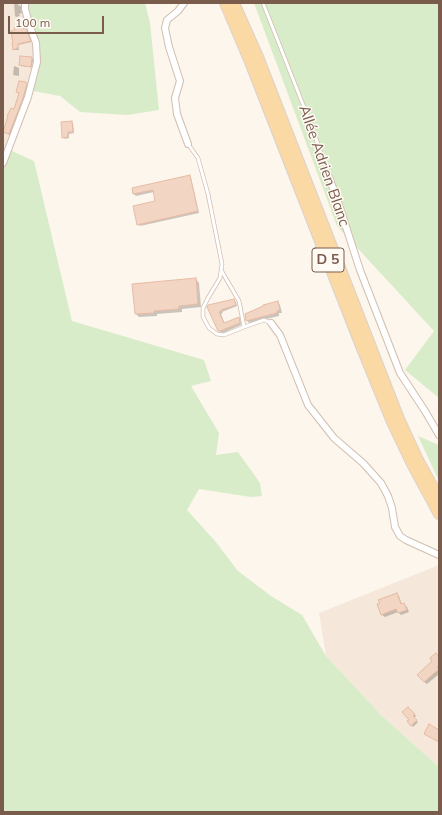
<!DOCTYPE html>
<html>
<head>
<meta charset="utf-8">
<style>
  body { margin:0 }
  #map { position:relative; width:442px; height:815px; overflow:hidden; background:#fdf6ec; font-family:Mulish,sans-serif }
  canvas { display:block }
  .frame { position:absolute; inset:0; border:4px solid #7a5c4d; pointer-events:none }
  .scale { position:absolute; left:8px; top:16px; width:96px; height:18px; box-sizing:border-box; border:2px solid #7a5c4d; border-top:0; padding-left:5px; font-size:12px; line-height:14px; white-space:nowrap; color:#7a5c4d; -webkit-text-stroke:3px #fffaf3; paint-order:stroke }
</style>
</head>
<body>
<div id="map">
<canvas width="442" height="815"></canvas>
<div class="frame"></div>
<div class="scale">100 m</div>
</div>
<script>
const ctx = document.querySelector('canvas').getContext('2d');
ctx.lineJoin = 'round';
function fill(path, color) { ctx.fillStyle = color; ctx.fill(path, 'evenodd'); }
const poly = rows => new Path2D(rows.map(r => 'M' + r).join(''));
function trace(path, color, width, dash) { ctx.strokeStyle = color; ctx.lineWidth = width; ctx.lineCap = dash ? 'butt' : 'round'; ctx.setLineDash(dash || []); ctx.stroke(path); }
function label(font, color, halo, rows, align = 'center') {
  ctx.font = font + ' Mulish,sans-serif'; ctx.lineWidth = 3; ctx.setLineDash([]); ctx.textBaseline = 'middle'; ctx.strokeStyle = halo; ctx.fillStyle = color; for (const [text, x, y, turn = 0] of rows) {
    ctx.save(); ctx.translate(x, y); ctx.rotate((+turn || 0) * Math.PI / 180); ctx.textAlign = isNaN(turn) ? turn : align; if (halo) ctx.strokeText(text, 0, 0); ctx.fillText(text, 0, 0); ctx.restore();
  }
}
const residential = poly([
  [3,3,28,3,28,9,36,31,41,62,33,91,3,168],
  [439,565,439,767,382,716,326,656,319,613]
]);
const green = poly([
  [28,3,145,3,150,23,159,110,127,115,80,112,60,96,33,91,40,62,36,31,28,9],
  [254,3,439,3,439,398,405,370,434,331,337,226],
  [3,147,34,161,72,321,204,360,211,381,191,386,219,433,216,455,238,452,260,483,262,496,251,497,199,489,187,510,215,541,238,571,271,596,302,615,326,656,382,716,439,767,439,812,3,812],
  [418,436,439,445,439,481]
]);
const shadow = poly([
  [14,3,18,3,18,5,21,6,22,13,19,14,20,16,16,17,15,16],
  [21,28,27,31,31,42,18,45,19,50,15,50,14,49,16,31],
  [32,58,33,59,32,67,21,66,20,65],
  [14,66,19,68,19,76,13,75],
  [26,83,28,85,10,135,5,133,4,132,14,110,20,93,17,92],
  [71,122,73,123,74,133,69,134,69,138,65,139,63,137],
  [190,176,191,178,199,213,140,226,138,224,156,202,154,192,136,196,134,194,133,189],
  [196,279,199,283,201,307,182,309,182,312,157,314,157,316,139,317,136,314],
  [234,300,236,302,237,306,222,312,223,313,221,314,225,324,239,318,240,319,241,325,223,333,220,332,218,330,208,307],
  [278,302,280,305,282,313,279,313,279,316,249,323,247,320],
  [396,594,399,596,402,605,404,604,407,607,409,612,401,615,398,612,385,617,382,615,378,605],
  [439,658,439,674,427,684,424,682],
  [408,708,416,716,414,718,418,722,413,727,409,721,410,720]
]);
const building = poly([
  [21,27,21,29,26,28,31,41,18,44,18,48,13,50,12,43,13,43,11,31,15,30,14,28,21,27],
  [20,56,32,57,31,67,19,65,20,56],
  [19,81,26,82,27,84,22,101,9,134,3,132,8,116,7,116,11,108,14,109,19,93,16,92,19,81],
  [72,121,73,132,68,132,68,137,62,138,61,122,72,121],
  [190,175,198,211,137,225,133,206,155,201,153,190,133,194,132,188,190,175],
  [196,278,198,304,179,306,179,309,154,311,154,313,135,314,132,284,196,278],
  [234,299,236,305,221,310,222,311,219,312,224,323,239,317,240,323,220,331,218,331,207,307,208,305,234,299],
  [278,301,280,310,277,311,277,313,246,321,245,314,263,306,263,305,278,301],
  [397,593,401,604,404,603,407,610,398,613,396,609,381,615,377,604,380,603,378,600,397,593],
  [436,653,439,657,439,665,437,667,439,669,424,682,417,675,432,661,430,658,436,653],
  [408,707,415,714,413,716,417,720,411,726,407,721,409,720,402,712,408,707],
  [429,724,439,730,439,742,424,734,429,724]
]);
const lane = poly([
  [263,3,313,130,329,177],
  [188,144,198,158,208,194,222,264,220,278,208,298,203,308,203,317,209,328,217,334,224,335,244,327,239,301,221,270],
  [244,327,264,320,271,323]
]);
const street = poly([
  [184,3,178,11,167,20,165,28,169,47,180,81,175,98,177,114,188,144],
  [3,163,28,97,37,62,36,43,30,27,25,9,25,3],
  [329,177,337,199,360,270,400,373,425,411,439,435],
  [271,323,280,335,308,405,334,438,363,463,381,483,388,496,392,508,395,527,400,536,406,540,439,555]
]);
const primary = poly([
  [225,3,250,62,361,346,392,422,412,464,439,514],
  [234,3,258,57,399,419,418,460,439,498]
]);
const shields = [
  [328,260,32]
];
const shieldNames = [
  ["D 5",328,260]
];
const streetNames = [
  ["Allée Adrien Blanc",324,166,71]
];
fill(residential, '#f5e8da');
fill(green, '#d8ecc9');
fill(shadow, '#0003');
fill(building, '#f3d5c3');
trace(building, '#e6bba3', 1);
trace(lane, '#d1beb0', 4.5);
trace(street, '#d1beb0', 8);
trace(primary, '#dad1cd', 12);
trace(lane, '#fff', 3);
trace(street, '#fff', 6);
trace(primary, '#fbd9a5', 10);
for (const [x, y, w] of shields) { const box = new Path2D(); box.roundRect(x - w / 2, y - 12, w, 24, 3); ctx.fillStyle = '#fffaf3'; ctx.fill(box); trace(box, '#7a5c4d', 1); }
label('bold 14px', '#7a5c4d', null, shieldNames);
label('15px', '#7a5c4d', '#fffaf3', streetNames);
</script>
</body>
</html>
